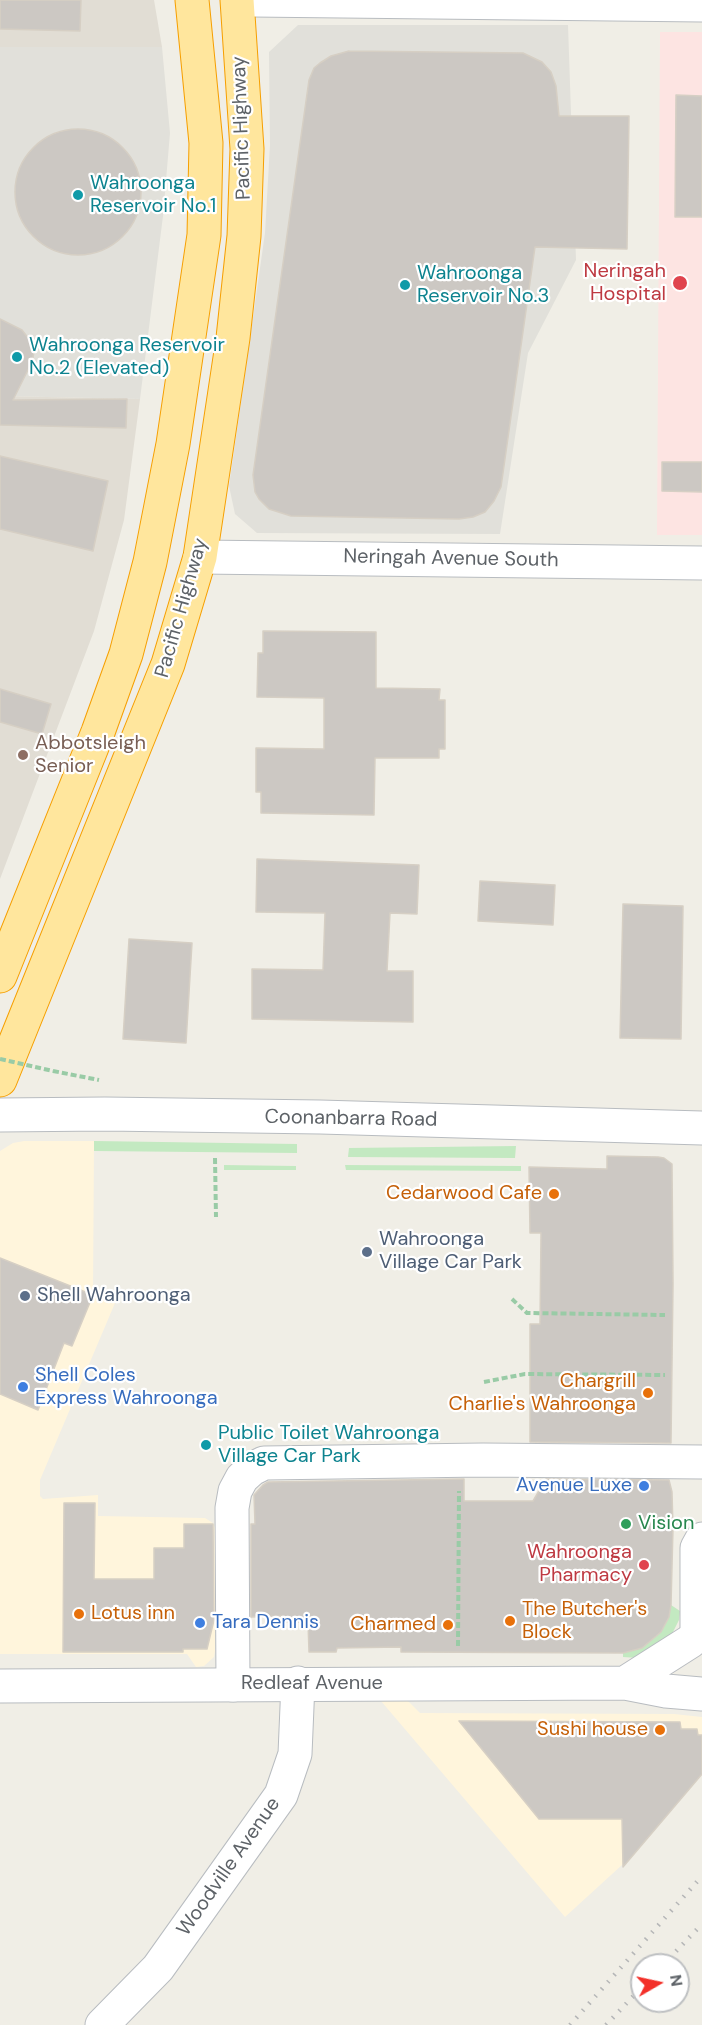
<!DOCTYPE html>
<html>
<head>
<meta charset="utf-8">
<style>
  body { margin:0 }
  #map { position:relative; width:702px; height:2025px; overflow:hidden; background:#f0eee6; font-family:"DM Sans",sans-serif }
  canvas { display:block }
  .north { position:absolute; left:630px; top:1953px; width:60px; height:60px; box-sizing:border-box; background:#fff; border:2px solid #bec0c2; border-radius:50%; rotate:81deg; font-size:16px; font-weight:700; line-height:24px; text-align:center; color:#5d6267 }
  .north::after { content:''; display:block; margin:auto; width:21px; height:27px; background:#f33029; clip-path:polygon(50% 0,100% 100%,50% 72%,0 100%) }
</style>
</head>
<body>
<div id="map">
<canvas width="702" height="2025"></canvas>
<div class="north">N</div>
</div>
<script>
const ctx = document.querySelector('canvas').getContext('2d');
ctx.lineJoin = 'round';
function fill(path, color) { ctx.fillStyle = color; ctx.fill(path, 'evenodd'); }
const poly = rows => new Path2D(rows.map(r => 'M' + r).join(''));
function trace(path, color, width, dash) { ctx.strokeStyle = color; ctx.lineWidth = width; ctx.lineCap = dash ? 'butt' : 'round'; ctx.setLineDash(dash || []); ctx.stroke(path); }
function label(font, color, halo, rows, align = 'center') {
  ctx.font = font + ' "DM Sans",sans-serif'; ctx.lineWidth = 4.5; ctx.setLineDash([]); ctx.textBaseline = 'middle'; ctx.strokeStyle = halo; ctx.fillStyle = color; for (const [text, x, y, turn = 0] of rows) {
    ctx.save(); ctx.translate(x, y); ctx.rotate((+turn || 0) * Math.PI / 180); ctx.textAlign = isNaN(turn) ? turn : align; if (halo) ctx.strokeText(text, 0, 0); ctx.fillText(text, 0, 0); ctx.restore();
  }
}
const commercial = poly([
  [24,1141,94,1141,93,1295,115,1303,40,1480,40,1496,43,1499,98,1495,98,1516,205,1518,213,1523,217,1532,215,1651,214,1657,204,1666,196,1667,187,1654,0,1654,0,1151,13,1143],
  [407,1700,420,1713,674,1714,702,1717,702,1774,634,1854,565,1917,381,1701]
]);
const industrial = poly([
  [298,25,568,25,576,260,528,353,500,534,257,533,235,514,229,486,265,233,270,145,269,52],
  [0,47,162,47,170,133,163,216,140,399,0,396]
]);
const education = poly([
  [0,0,154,0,162,47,0,47],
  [0,396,140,399,124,520,94,631,0,879]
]);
const medical = poly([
  [660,32,702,32,702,535,657,535]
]);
const green = poly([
  [94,1141,297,1144,297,1153,94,1151],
  [516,1146,515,1158,348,1157,349,1148],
  [224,1165,296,1166,296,1170,224,1170],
  [345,1165,521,1166,521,1171,346,1170],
  [671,1605,680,1611,679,1620,670,1638,638,1658,623,1657,623,1653,642,1648,661,1632,669,1617]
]);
const building = poly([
  [0,0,81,0,80,31,0,29,0,0],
  [349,51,523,53,542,62,551,72,556,86,559,116,629,116,627,249,535,247,501,487,494,501,485,512,473,517,459,519,291,516,269,509,259,499,255,492,253,475,309,80,314,68,320,63,331,56,349,51],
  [676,95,702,96,702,217,675,217,676,95],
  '15 192a63 63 0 1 1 126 0a63 63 0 1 1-126 0Z',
  [0,319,22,330,32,343,34,352,32,362,13,400,127,399,126,428,0,425,0,319],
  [0,456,108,481,93,551,0,529,0,456],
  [662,462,702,462,702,492,662,491,662,462],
  [263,631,376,632,376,688,440,689,439,700,445,700,445,749,439,749,439,758,375,758,374,815,261,813,261,792,256,792,256,748,324,749,324,698,257,697,258,653,263,653,263,631],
  [0,689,51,704,42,734,0,722,0,689],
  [257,859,419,865,417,914,390,913,387,971,413,971,413,1022,252,1019,252,969,323,970,325,913,256,912,257,859],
  [480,881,555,885,553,925,478,921,480,881],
  [623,904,683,906,681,1039,620,1038,623,904],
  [129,939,192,943,186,1043,123,1039,129,939],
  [607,1156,658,1157,664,1158,672,1164,673,1284,671,1443,530,1442,530,1324,540,1324,541,1233,530,1233,529,1167,607,1169,607,1156],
  [0,1258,93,1295,72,1346,64,1343,38,1410,0,1394,0,1258],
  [464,1479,464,1501,533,1501,546,1479,669,1480,672,1492,673,1528,671,1605,669,1617,661,1632,642,1648,623,1653,401,1652,401,1647,337,1648,336,1652,309,1652,308,1622,284,1622,284,1616,251,1617,251,1524,255,1524,254,1495,263,1485,268,1482,464,1479],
  [64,1503,95,1503,94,1579,154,1579,154,1548,184,1548,184,1524,213,1524,214,1620,207,1649,183,1649,183,1652,63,1652,64,1503],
  [459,1721,680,1722,681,1729,697,1729,698,1735,702,1735,702,1774,623,1867,622,1819,539,1819,459,1721]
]);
const path = poly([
  [53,1071,99,1080],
  [215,1158,216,1217],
  [512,1299,527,1313,665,1315],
  [484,1382,525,1374,665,1375],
  [458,1646,459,1491]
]);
const minor = poly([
  [252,0,702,5],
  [200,557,702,563],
  [0,1115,105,1114,320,1117,702,1128],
  [697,1634,697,1548,702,1539],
  [233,1685,232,1508,235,1491,242,1478,252,1469,264,1463,483,1460,702,1462],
  [102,2025,158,1968,281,1795,295,1754,298,1683]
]);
const tertiary = poly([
  [625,1683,691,1641],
  [0,1686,625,1683,666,1691,702,1694]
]);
const trunk = poly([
  [0,976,98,732,126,654,150,562,173,444,204,235,206,143,192,0],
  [0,1080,168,664,200,557,233,338,244,236,247,149,237,0]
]);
const rail = poly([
  [663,1965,702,1924],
  [570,2025,702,1876],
  [606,2025,642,1987]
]);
const pathBridge = poly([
  [0,1059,53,1071]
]);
const markers = [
  [78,195,6,"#0f9aa8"],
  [680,283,8,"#e0444e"],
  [405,285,6,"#0f9aa8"],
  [17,357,6,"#0f9aa8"],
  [23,755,6,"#8d6e63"],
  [554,1194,6,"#e8710a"],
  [367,1252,6,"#5c6f8a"],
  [25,1296,6,"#5c6f8a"],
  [23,1387,6,"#3f7fe0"],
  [648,1393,6,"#e8710a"],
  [206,1445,6,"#0f9aa8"],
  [644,1486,6,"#3f7fe0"],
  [626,1524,6,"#2e9e5b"],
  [644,1565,6,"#e0444e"],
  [79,1614,6,"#e8710a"],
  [510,1621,6,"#e8710a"],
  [200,1623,6,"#3f7fe0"],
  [448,1625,6,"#e8710a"],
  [660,1730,6,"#e8710a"]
];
const streetNames = [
  ["Pacific Highway",242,128,-92],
  ["Neringah Avenue South",451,559,1],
  ["Pacific Highway",182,608,-74],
  ["Coonanbarra Road",351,1119,1],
  ["Redleaf Avenue",312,1684],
  ["Woodville Avenue",229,1867,-55]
];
const cultureNames = [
  ["Wahroonga",90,184],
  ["Reservoir No.1",90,207],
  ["Wahroonga",417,274],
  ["Reservoir No.3",417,297],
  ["Wahroonga Reservoir",29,346],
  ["No.2 (Elevated)",29,369],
  ["Public Toilet Wahroonga",218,1434],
  ["Village Car Park",218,1457]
];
const healthNames = [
  ["Neringah",666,272],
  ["Hospital",666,295],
  ["Wahroonga",632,1553],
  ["Pharmacy",632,1576]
];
const educationNames = [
  ["Abbotsleigh",35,744],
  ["Senior",35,767]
];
const foodNames = [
  ["Cedarwood Cafe",542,1194],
  ["Chargrill",636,1382],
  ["Charlie's Wahroonga",636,1405],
  ["The Butcher's",522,1610,"left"],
  ["Block",522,1633,"left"],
  ["Lotus inn",91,1614,"left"],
  ["Charmed",436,1625],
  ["Sushi house",648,1730]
];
const serviceNames = [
  ["Wahroonga",379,1240],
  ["Village Car Park",379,1263],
  ["Shell Wahroonga",37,1296]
];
const shopNames = [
  ["Shell Coles",35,1376],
  ["Express Wahroonga",35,1399],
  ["Avenue Luxe",632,1486,"right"],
  ["Tara Dennis",212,1623]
];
const leisureNames = [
  ["Vision",638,1524]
];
fill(commercial, '#fff5dc');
fill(industrial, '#e1e0da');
fill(education, '#e1ddd4');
fill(medical, '#fde4e2');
fill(green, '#c3e9c1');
fill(building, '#ccc8c3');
trace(building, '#d6cfc4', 1.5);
trace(minor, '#b8bcc0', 35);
trace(tertiary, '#b8bcc0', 35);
trace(trunk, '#f69f00', 35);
trace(path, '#99cba6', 4, [6, 3]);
trace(minor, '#fff', 33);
trace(tertiary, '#fff', 33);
trace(trunk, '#ffe69d', 33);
trace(rail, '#b5b6b7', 4.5, [1.5, 8]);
trace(pathBridge, '#99cba6', 4, [6, 3]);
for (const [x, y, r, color] of markers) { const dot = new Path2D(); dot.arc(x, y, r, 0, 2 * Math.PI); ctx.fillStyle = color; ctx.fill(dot); trace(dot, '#fff', 2); }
label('20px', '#5d6267', '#fff', streetNames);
label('20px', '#0d838f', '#fff', cultureNames, 'left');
label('20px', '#be3a42', '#fff', healthNames, 'right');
label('20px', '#785e54', '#fff', educationNames, 'left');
label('20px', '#c56008', '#fff', foodNames, 'right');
label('20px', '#4e5e75', '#fff', serviceNames, 'left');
label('20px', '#366cbe', '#fff', shopNames, 'left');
label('20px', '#27864d', '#fff', leisureNames, 'left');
</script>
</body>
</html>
